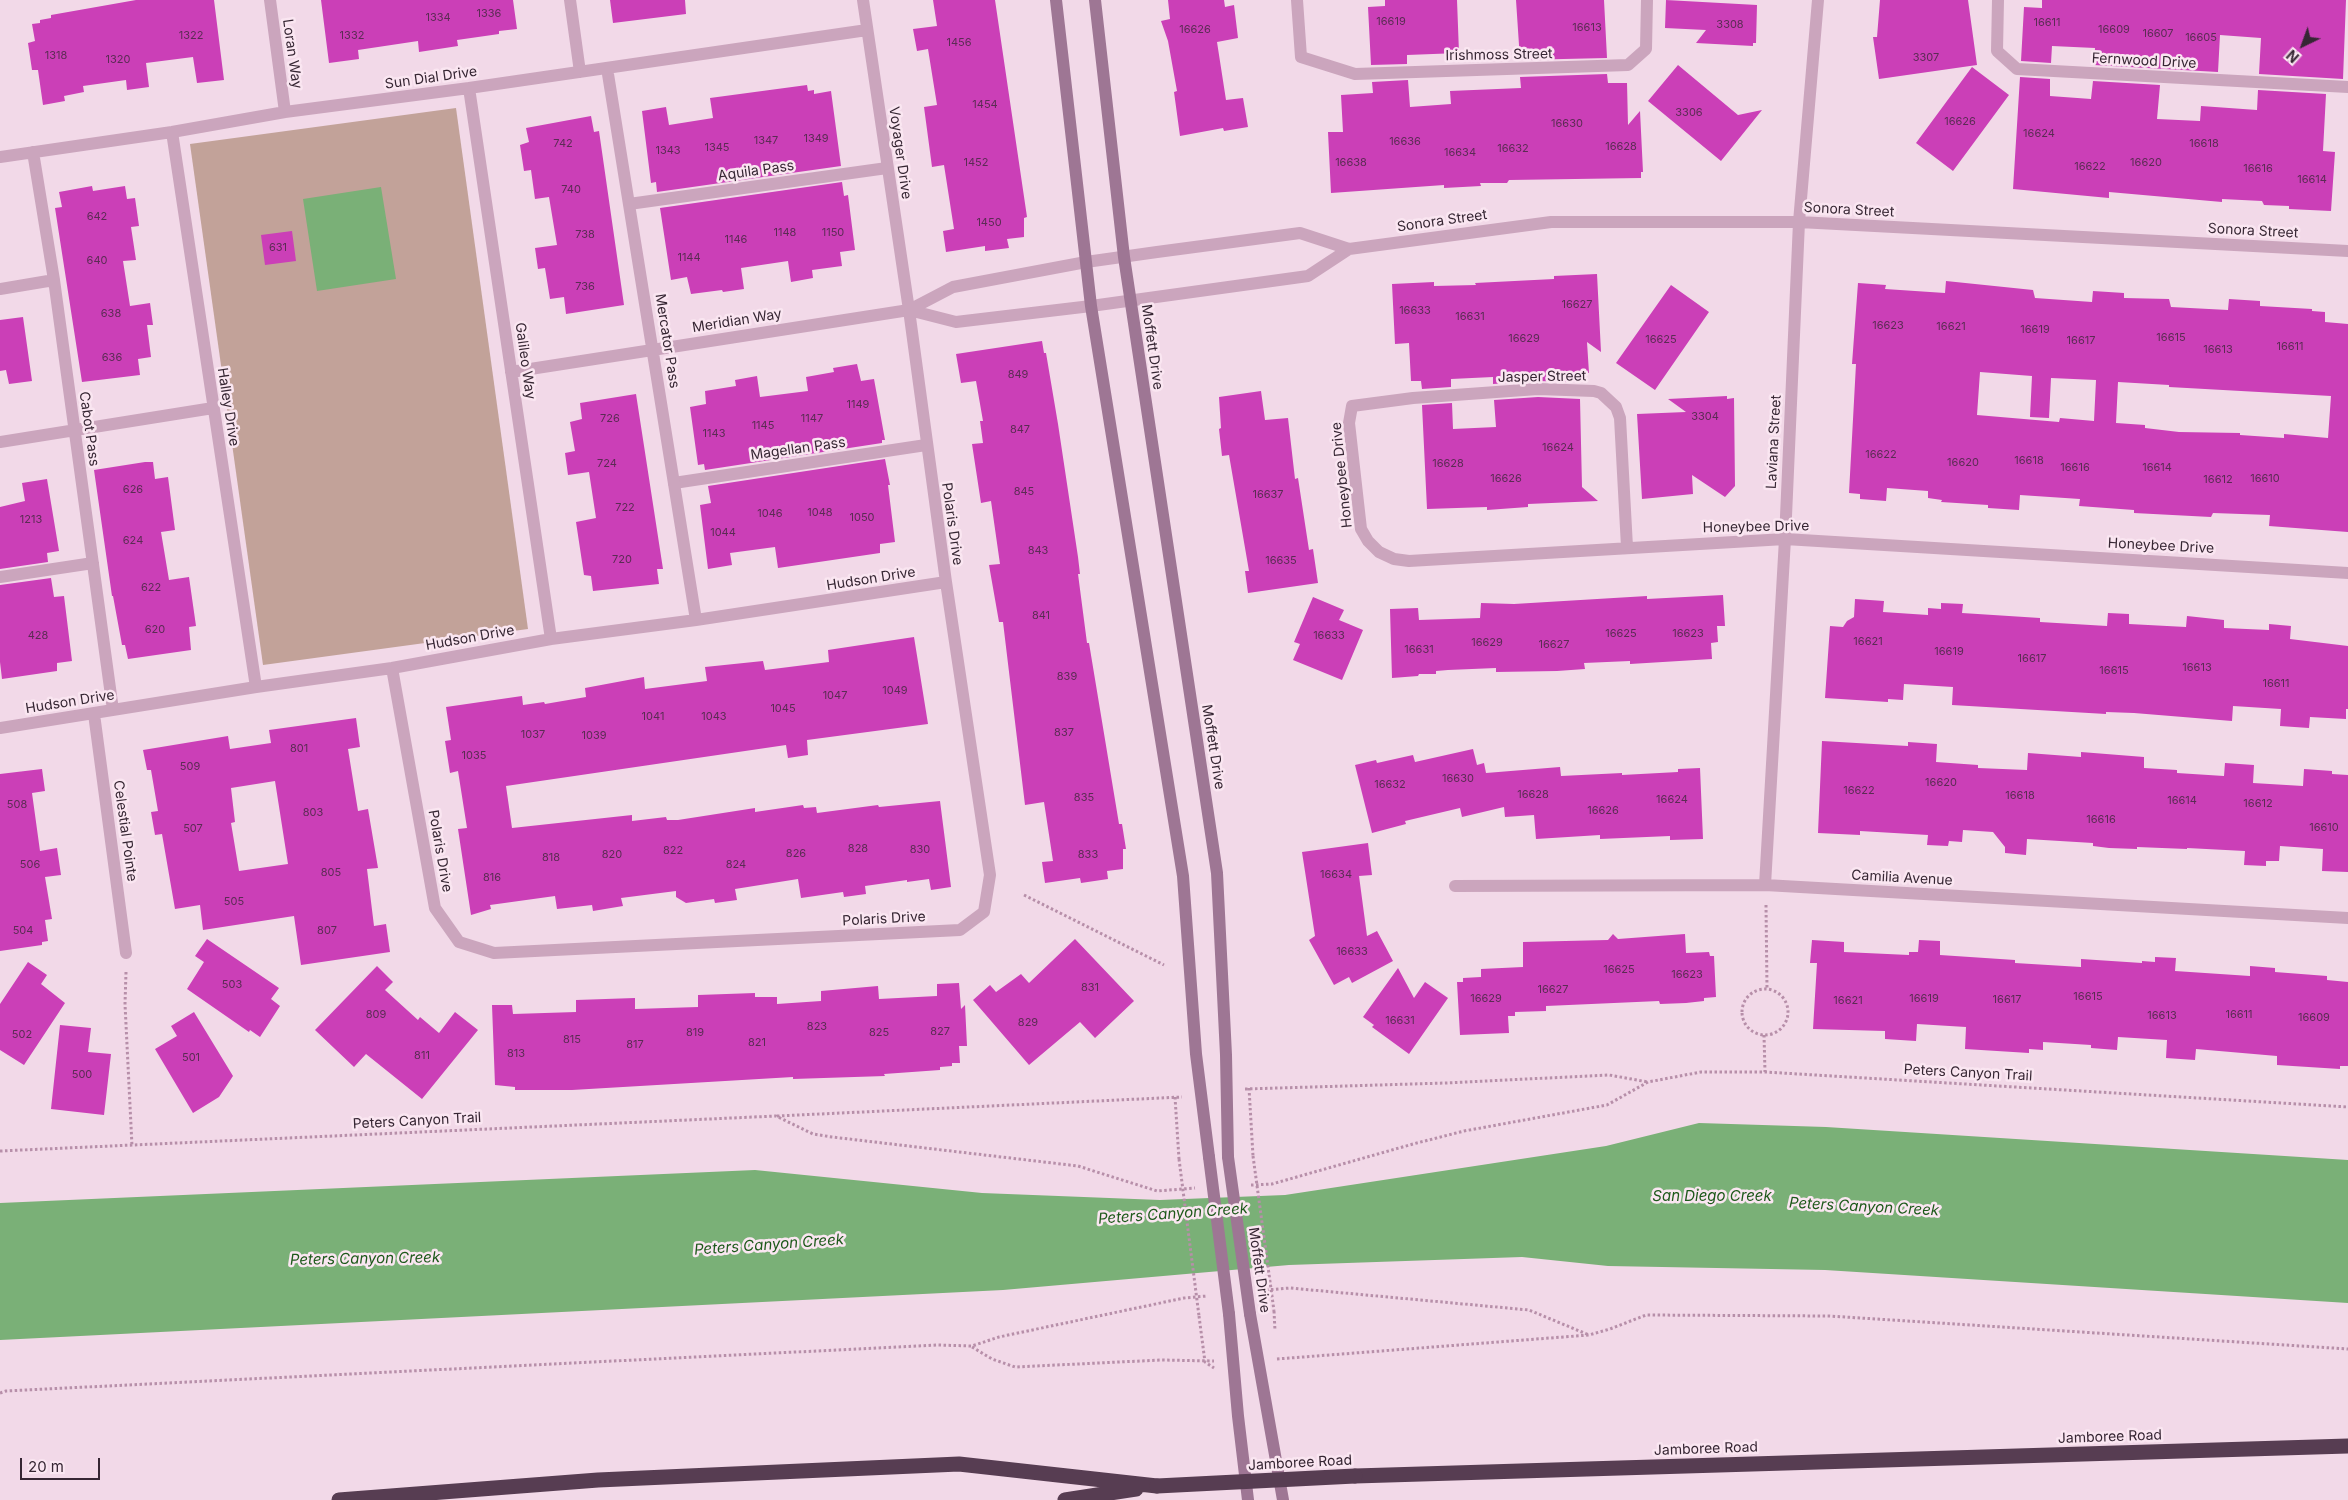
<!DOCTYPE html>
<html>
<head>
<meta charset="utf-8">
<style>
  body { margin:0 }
  #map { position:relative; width:2348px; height:1500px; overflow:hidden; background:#f2d9e8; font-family:Inter,sans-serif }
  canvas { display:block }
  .north { position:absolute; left:2278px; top:20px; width:50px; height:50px; -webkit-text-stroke:4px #fae6f1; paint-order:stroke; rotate:222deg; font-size:14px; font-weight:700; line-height:20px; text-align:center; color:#362633 }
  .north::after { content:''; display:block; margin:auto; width:18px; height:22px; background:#362633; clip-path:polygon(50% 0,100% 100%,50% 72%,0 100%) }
  .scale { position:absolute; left:20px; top:1458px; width:80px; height:22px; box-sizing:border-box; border:2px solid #362633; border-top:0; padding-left:6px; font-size:15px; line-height:18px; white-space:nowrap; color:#362633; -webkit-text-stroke:4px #fae6f1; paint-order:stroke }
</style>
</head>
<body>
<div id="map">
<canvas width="2348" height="1500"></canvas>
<div class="north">N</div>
<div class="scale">20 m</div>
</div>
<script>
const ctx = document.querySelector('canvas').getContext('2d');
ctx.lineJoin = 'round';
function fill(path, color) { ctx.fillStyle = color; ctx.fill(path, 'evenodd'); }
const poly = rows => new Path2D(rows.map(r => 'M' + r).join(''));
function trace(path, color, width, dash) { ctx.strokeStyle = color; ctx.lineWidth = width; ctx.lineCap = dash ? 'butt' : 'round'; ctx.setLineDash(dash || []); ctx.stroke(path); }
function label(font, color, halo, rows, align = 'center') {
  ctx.font = font + ' Inter,sans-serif'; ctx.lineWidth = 5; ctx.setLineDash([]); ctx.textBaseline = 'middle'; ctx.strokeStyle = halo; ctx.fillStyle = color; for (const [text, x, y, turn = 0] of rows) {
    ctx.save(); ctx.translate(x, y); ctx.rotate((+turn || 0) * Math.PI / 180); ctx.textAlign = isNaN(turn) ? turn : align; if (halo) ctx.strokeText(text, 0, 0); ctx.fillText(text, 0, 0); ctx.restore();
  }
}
const green = poly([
  [456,108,528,629,263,665,190,144]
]);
const water = poly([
  [381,187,396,279,317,291,303,199],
  [1699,1123,1826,1127,2348,1160,2348,1303,1825,1270,1608,1266,1522,1257,1289,1265,1003,1290,0,1340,0,1203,755,1170,982,1193,1160,1200,1285,1195,1606,1146]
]);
const building = poly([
  [136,0,214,0,224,80,197,83,193,57,146,63,149,87,127,90,126,80,83,86,84,92,64,96,65,101,43,105,38,70,32,70,28,43,35,41,32,24,40,23,40,20,51,18,51,15],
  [321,0,513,0,517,29,499,31,499,34,457,40,458,46,419,52,418,41,358,50,359,59,329,63],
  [610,0,685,0,686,14,613,23],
  [933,0,995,0,1027,217,1024,218,1024,237,1007,239,1009,248,985,251,985,246,946,252,943,231,954,229,944,165,932,167,924,107,937,105,928,49,917,51,913,29,937,26],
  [1168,0,1224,0,1225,7,1234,5,1238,38,1217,42,1226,100,1243,98,1248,127,1224,131,1223,128,1180,136,1174,92,1177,91,1168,41,1161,21,1170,19],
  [1385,0,1457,0,1459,53,1407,55,1407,64,1371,65,1368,7,1385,6],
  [1516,0,1604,0,1607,58,1520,60],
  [1666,0,1757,5,1756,43,1753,43,1753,46,1696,43,1706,30,1665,28],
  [1880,0,1968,0,1977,65,1879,79,1873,37,1877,37],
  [2042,0,2346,0,2343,79,2259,74,2261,38,2220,35,2218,72,2094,65,2095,48,2052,46,2051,63,2021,61,2024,7,2042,8],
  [1678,65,1738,115,1762,110,1721,161,1648,101],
  [1972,67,2009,95,1953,171,1916,143],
  [1607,74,1608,83,1627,83,1628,125,1640,111,1643,172,1641,172,1641,178,1509,180,1507,183,1480,183,1481,186,1444,188,1444,185,1331,193,1328,132,1343,132,1341,95,1373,93,1372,82,1408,80,1410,107,1451,104,1450,91,1521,88,1520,77],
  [2020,77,2050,79,2050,96,2091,99,2093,81,2160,85,2157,119,2200,121,2201,106,2257,110,2258,90,2326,94,2323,151,2335,152,2331,211,2289,209,2289,206,2264,205,2262,201,2222,199,2222,202,2109,192,2109,198,2013,189],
  [807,85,808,91,814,90,814,94,831,91,841,166,657,192,656,182,651,183,642,111,666,107,669,125,713,118,710,98],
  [591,116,594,132,599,131,624,305,566,314,564,297,550,299,545,268,538,269,535,248,557,245,549,197,535,199,531,170,524,171,520,145,529,142,526,128],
  [842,182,844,196,848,195,855,250,840,252,842,266,812,270,813,278,791,282,788,261,741,268,744,289,723,292,722,290,691,294,687,277,671,280,660,208],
  [92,186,93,191,125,186,127,199,135,198,139,226,131,227,136,260,123,261,130,306,150,303,153,325,147,325,151,357,138,359,140,375,82,382,55,208,62,207,59,192],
  [292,231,296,261,265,265,261,235],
  [1597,274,1601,352,1587,342,1589,373,1579,373,1579,382,1538,381,1493,384,1493,377,1451,379,1451,387,1422,389,1421,381,1411,381,1409,343,1395,344,1392,284,1434,282,1434,286,1476,285,1475,283,1554,279,1554,276],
  [1946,281,2033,290,2035,298,2092,302,2093,291,2124,293,2124,298,2169,299,2171,307,2228,310,2229,299,2260,301,2260,306,2312,309,2312,311,2325,312,2325,322,2348,324,2348,532,2269,526,2270,515,2213,513,2211,517,2134,513,2134,510,2079,506,2080,499,2020,495,2019,510,1988,508,1988,505,1941,502,1942,500,1928,498,1928,491,1887,488,1886,501,1860,499,1860,494,1849,493,1856,364,1852,364,1858,283,1886,285,1885,289,1945,293],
  [1980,372,2032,376,2030,417,2049,418,2051,378,2096,380,2094,421,2060,418,2059,422,1977,415],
  [2118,382,2169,385,2169,387,2331,396,2328,438,2284,434,2284,438,2240,435,2240,433,2179,432,2145,428,2145,425,2116,423],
  [1671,285,1709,312,1655,390,1616,363],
  [23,317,32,381,9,384,6,370,0,371,0,320],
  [1042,341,1044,353,1046,353,1058,424,1078,557,1080,574,1078,574,1087,643,1089,643,1119,824,1122,824,1126,849,1123,849,1123,869,1107,871,1108,879,1081,883,1080,878,1045,883,1042,862,1053,861,1044,802,1025,805,1003,622,999,622,989,565,1000,564,991,501,981,503,972,444,983,443,980,421,983,421,976,381,961,383,956,354],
  [857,364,861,381,874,379,885,440,882,440,882,443,705,470,704,464,698,465,690,407,706,404,705,391,736,386,735,380,757,376,760,397,808,391,806,377,834,372,833,368],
  [1261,391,1265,420,1288,418,1295,479,1298,478,1309,550,1313,549,1318,583,1248,593,1245,571,1249,571,1229,455,1222,456,1219,429,1221,428,1219,397],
  [636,394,663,569,657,569,659,584,593,591,591,576,584,575,576,522,596,518,589,472,568,475,565,453,575,451,570,422,582,419,580,403],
  [1727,396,1727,399,1734,398,1735,486,1725,497,1692,475,1693,494,1642,499,1637,414,1686,412,1668,399],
  [1538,397,1580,399,1582,487,1598,501,1528,504,1528,507,1487,510,1487,507,1427,509,1422,405,1452,403,1453,429,1496,427,1494,400],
  [885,459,890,485,888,485,895,542,880,544,880,553,778,568,775,547,730,553,732,565,708,569,700,505,711,503,708,486],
  [145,462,153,462,155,479,168,477,175,530,161,532,169,580,189,577,196,626,189,627,191,650,128,659,125,645,122,645,113,596,112,596,94,470],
  [47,479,59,551,47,553,48,562,0,569,0,507,25,501,22,483],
  [51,578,54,597,64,596,72,661,57,663,57,671,2,679,0,662,0,585],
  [1723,595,1725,626,1717,626,1718,642,1711,643,1712,659,1630,664,1630,661,1584,663,1585,669,1557,671,1496,672,1496,668,1448,670,1436,671,1436,674,1419,674,1418,676,1392,678,1390,609,1418,608,1419,620,1480,618,1481,603,1514,604,1647,596,1647,599],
  [1313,597,1344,610,1339,620,1363,630,1342,680,1293,660,1300,644,1294,642],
  [1855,599,1884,601,1883,612,1928,615,1928,608,1941,609,1941,603,1963,604,1962,613,2040,618,2040,622,2107,626,2108,613,2129,614,2129,624,2186,627,2187,616,2224,620,2224,628,2269,630,2269,624,2291,626,2290,639,2348,646,2348,709,2346,709,2346,719,2310,717,2309,728,2280,726,2281,709,2233,706,2232,721,2134,713,2106,712,2106,714,1952,705,1953,687,1904,684,1903,700,1888,699,1888,702,1825,698,1830,626,1843,627,1847,621,1854,617],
  [914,637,928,724,807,740,808,755,788,758,786,745,506,786,512,828,632,815,632,821,666,817,667,820,678,820,755,808,755,812,803,805,804,808,816,807,817,813,878,805,879,807,940,801,951,887,931,890,929,879,907,882,907,880,865,886,866,894,844,897,843,892,801,898,798,879,735,889,737,900,715,903,714,899,686,903,676,897,676,891,621,898,623,906,593,911,592,905,557,909,555,896,490,905,491,909,471,915,458,829,467,828,458,771,450,773,445,741,451,740,446,707,522,696,523,705,544,702,545,704,586,697,585,688,644,677,645,689,707,681,705,667,763,661,765,670,829,662,828,650],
  [356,718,360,747,348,749,358,811,368,809,378,868,367,869,374,926,386,924,390,952,301,965,294,916,203,930,200,905,175,909,162,834,155,835,151,812,158,811,151,770,147,770,143,750,228,736,230,749,271,743,269,730],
  [275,781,288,864,239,871,231,823,235,822,231,788],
  [1822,741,1908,746,1908,742,1937,744,1936,762,1978,765,1978,768,2027,770,2028,753,2081,757,2081,752,2144,757,2144,768,2177,770,2177,773,2224,776,2225,763,2254,765,2253,783,2303,786,2304,769,2332,771,2332,774,2348,775,2348,872,2322,871,2323,849,2280,846,2279,861,2266,861,2266,866,2244,865,2245,851,2187,848,2187,849,2137,847,2137,849,2109,848,2093,846,2093,843,2027,839,2026,855,2005,853,2005,847,1993,832,1963,830,1962,842,1949,841,1948,846,1927,845,1928,835,1860,831,1860,835,1818,833],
  [1473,749,1477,765,1484,763,1486,773,1560,767,1561,776,1622,773,1622,775,1678,772,1678,769,1700,768,1703,839,1670,840,1670,836,1600,839,1600,835,1536,839,1534,815,1505,817,1504,807,1462,817,1460,808,1405,821,1406,824,1372,833,1355,765,1376,760,1377,763,1413,755,1415,762],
  [42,769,45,791,32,793,40,851,57,848,61,875,45,877,52,919,45,920,48,941,42,942,42,945,0,951,0,774],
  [1368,843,1372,875,1359,876,1367,936,1377,931,1393,961,1352,983,1349,977,1334,985,1309,940,1315,936,1302,852],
  [1613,934,1618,939,1685,934,1686,953,1709,952,1710,956,1714,956,1716,997,1704,998,1704,1001,1686,1003,1660,1004,1659,1001,1546,1006,1546,1011,1515,1012,1515,1016,1508,1016,1509,1033,1460,1035,1457,982,1463,982,1463,978,1481,977,1481,969,1523,967,1523,942,1608,940],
  [207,939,279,988,271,999,280,1006,260,1037,250,1030,249,1032,187,989,204,962,195,956],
  [1075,939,1134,1001,1095,1038,1080,1022,1029,1065,973,1000,990,985,996,992,1021,974,1029,983],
  [1812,940,1844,942,1844,952,1909,955,1909,952,1918,952,1919,940,1940,941,1940,955,2015,960,2015,963,2081,967,2081,959,2142,963,2142,961,2155,962,2155,957,2176,958,2175,971,2250,976,2250,966,2275,968,2275,972,2327,976,2327,980,2348,982,2348,1066,2340,1066,2340,1069,2277,1065,2277,1056,2196,1049,2195,1060,2166,1058,2167,1040,2118,1037,2117,1050,2091,1048,2091,1045,2043,1042,2043,1050,2029,1049,2029,1053,1965,1049,1966,1027,1917,1024,1916,1041,1885,1039,1885,1031,1813,1029,1817,963,1810,963],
  [28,962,47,975,41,984,65,1003,24,1065,0,1050,0,1004],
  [377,966,393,982,385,990,418,1020,420,1017,439,1033,455,1012,478,1030,422,1099,366,1054,354,1067,315,1030],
  [1398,968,1414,998,1425,982,1448,998,1409,1054,1372,1027,1374,1025,1363,1017],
  [959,983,961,1009,965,1005,967,1046,959,1046,960,1063,952,1063,952,1066,940,1067,940,1070,884,1074,885,1076,793,1079,793,1077,572,1090,515,1090,515,1087,495,1085,492,1005,512,1005,513,1014,576,1012,576,1000,635,998,635,1009,698,1007,698,995,755,993,755,997,777,997,777,1004,821,1001,821,991,878,986,879,999,937,996,937,984],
  [194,1012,233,1076,219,1097,193,1113,155,1049,177,1036,171,1026],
  [60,1025,91,1028,88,1052,111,1054,104,1115,51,1109]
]);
const path = poly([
  [1024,895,1164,965],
  [1766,905,1767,989],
  [126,972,125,1004,132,1146],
  '1742 1012a23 23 0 1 1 46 0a23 23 0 1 1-46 0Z',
  [1764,1035,1765,1072],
  [1249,1088,1253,1156],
  [1245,1089,1445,1083,1609,1075,1648,1082],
  [1175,1097,1179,1159],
  [777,1116,1182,1097],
  [0,1151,776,1116,813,1134,832,1137,1078,1166,1157,1191,1195,1188],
  [1251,1185,1272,1184,1413,1144,1464,1131,1607,1105,1648,1082,1701,1072,1765,1072,2348,1107],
  [1266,1290,1290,1288,1529,1310,1589,1335],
  [1274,1311,1275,1331],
  [1199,1316,1205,1362,1214,1368],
  [972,1347,992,1359,1015,1367,1161,1360,1214,1361],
  [1277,1359,1589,1335,1610,1329,1646,1315,1829,1316,2348,1349],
  [0,1393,6,1391,938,1345,972,1346,999,1337,1184,1298,1207,1296]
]);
const lane = poly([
  [674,483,926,445]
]);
const street = poly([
  [270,0,285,112],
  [570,0,580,72],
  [1297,0,1301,57,1355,74,1628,65,1646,49,1647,0],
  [1998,0,1997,51,2017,69,2348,87],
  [607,68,696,620],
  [469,88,551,639],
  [172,132,256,687],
  [33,152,54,280,113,710],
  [0,157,172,132,285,112,469,88,867,30],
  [629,204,887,168],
  [0,289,54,280],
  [909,310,956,322,1091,306,1308,276,1349,249,1551,222,1799,222,2348,251],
  [511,372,909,310,953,287,1086,262,1157,252,1300,233,1349,249],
  [0,442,213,408],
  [1627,547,1620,418,1616,407,1601,393,1594,391,1538,389,1413,398,1352,406,1349,423,1361,529,1368,541,1379,552,1394,559,1409,561,1785,539,2348,573],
  [0,577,93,563],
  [392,668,435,908,459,942,494,953,960,930,984,912,990,875,946,582,909,310,863,0],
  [94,714,126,953],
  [0,728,256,687,392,668,551,639,696,620,946,582],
  [1765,885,1785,539,1799,222,1818,0],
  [1455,886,1765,885,2348,918]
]);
const secondary = poly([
  [1056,0,1091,306,1183,876,1196,1054,1209,1157],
  [1095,0,1124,257,1217,873,1226,1055,1228,1157],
  [1229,1314,1238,1416,1248,1500],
  [1250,1314,1283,1500]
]);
const highway = poly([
  [1355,1476,2348,1446],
  [339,1500,598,1480,959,1464,1157,1486],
  [1065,1500,1136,1489]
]);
const pathBridge = poly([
  [1253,1156,1274,1311],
  [1179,1159,1199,1316]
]);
const secondaryBridge = poly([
  [1209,1157,1229,1314],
  [1228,1157,1250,1314]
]);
const highwayBridge = poly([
  [1157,1486,1355,1476]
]);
const numberNames = [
  ["1336",489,14],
  ["1334",438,18],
  ["16619",1391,22],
  ["16611",2047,23],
  ["3308",1730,25],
  ["16613",1587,28],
  ["16626",1195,30],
  ["16609",2114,30],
  ["16607",2158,34],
  ["1322",191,36],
  ["1332",352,36],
  ["16605",2201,38],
  ["1456",959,43],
  ["1318",56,56],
  ["3307",1926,58],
  ["1320",118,60],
  ["1454",985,105],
  ["3306",1689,113],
  ["16626",1960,122],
  ["16630",1567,124],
  ["16624",2039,134],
  ["1349",816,139],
  ["1347",766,141],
  ["16636",1405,142],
  ["742",563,144],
  ["16618",2204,144],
  ["16628",1621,147],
  ["1345",717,148],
  ["16632",1513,149],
  ["1343",668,151],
  ["16634",1460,153],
  ["1452",976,163],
  ["16638",1351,163],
  ["16620",2146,163],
  ["16622",2090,167],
  ["16616",2258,169],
  ["16614",2312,180],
  ["740",571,190],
  ["642",97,217],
  ["1450",989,223],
  ["1148",785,233],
  ["1150",833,233],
  ["738",585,235],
  ["1146",736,240],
  ["631",278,248],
  ["1144",689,258],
  ["640",97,261],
  ["736",585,287],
  ["16627",1577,305],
  ["16633",1415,311],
  ["638",111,314],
  ["16631",1470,317],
  ["16623",1888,326],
  ["16621",1951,327],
  ["16619",2035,330],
  ["16615",2171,338],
  ["16629",1524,339],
  ["16625",1661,340],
  ["16617",2081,341],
  ["16611",2290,347],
  ["16613",2218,350],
  ["636",112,358],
  ["849",1018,375],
  ["1149",858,405],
  ["3304",1705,417],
  ["726",610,419],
  ["1147",812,419],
  ["1145",763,426],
  ["847",1020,430],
  ["1143",714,434],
  ["16624",1558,448],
  ["16622",1881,455],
  ["16618",2029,461],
  ["16620",1963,463],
  ["724",607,464],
  ["16628",1448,464],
  ["16616",2075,468],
  ["16614",2157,468],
  ["16626",1506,479],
  ["16610",2265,479],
  ["16612",2218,480],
  ["626",133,490],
  ["845",1024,492],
  ["16637",1268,495],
  ["722",625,508],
  ["1048",820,513],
  ["1046",770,514],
  ["1050",862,518],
  ["1213",31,520],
  ["1044",723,533],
  ["624",133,541],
  ["843",1038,551],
  ["720",622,560],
  ["16635",1281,561],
  ["622",151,588],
  ["841",1041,616],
  ["620",155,630],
  ["16625",1621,634],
  ["16623",1688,634],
  ["428",38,636],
  ["16633",1329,636],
  ["16621",1868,642],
  ["16629",1487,643],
  ["16627",1554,645],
  ["16631",1419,650],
  ["16619",1949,652],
  ["16617",2032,659],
  ["16613",2197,668],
  ["16615",2114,671],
  ["839",1067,677],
  ["16611",2276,684],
  ["1049",895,691],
  ["1047",835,696],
  ["1045",783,709],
  ["1041",653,717],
  ["1043",714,717],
  ["837",1064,733],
  ["1037",533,735],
  ["1039",594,736],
  ["801",299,749],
  ["1035",474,756],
  ["509",190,767],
  ["16630",1458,779],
  ["16620",1941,783],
  ["16632",1390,785],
  ["16622",1859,791],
  ["16628",1533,795],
  ["16618",2020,796],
  ["835",1084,798],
  ["16624",1672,800],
  ["16614",2182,801],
  ["16612",2258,804],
  ["508",17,805],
  ["16626",1603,811],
  ["803",313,813],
  ["16616",2101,820],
  ["16610",2324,828],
  ["507",193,829],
  ["828",858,849],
  ["830",920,850],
  ["822",673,851],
  ["826",796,854],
  ["820",612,855],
  ["833",1088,855],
  ["818",551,858],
  ["506",30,865],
  ["824",736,865],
  ["805",331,873],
  ["16634",1336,875],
  ["816",492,878],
  ["505",234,902],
  ["504",23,931],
  ["807",327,931],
  ["16633",1352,952],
  ["16625",1619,970],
  ["16623",1687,975],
  ["503",232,985],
  ["831",1090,988],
  ["16627",1553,990],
  ["16615",2088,997],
  ["16629",1486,999],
  ["16619",1924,999],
  ["16617",2007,1000],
  ["16621",1848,1001],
  ["809",376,1015],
  ["16611",2239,1015],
  ["16613",2162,1016],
  ["16609",2314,1018],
  ["16631",1400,1021],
  ["829",1028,1023],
  ["823",817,1027],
  ["827",940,1032],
  ["819",695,1033],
  ["825",879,1033],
  ["502",22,1035],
  ["815",572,1040],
  ["821",757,1043],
  ["817",635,1045],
  ["813",516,1054],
  ["811",422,1056],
  ["501",191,1058],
  ["500",82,1075]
];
const streetNames = [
  ["Loran Way",292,54,82],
  ["Irishmoss Street",1499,55,-1],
  ["Fernwood Drive",2144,61,3],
  ["Sun Dial Drive",431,78,-8],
  ["Voyager Drive",900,153,82],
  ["Aquila Pass",756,171,-8],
  ["Sonora Street",1849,210,3],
  ["Sonora Street",1442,221,-8],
  ["Sonora Street",2253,231,3],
  ["Meridian Way",737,321,-9],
  ["Mercator Pass",667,341,81],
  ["Moffett Drive",1152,347,82],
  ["Galileo Way",525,361,82],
  ["Jasper Street",1542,377,-1],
  ["Halley Drive",228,407,81],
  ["Cabot Pass",89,429,82],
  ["Laviana Street",1774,442,-87],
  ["Magellan Pass",798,449,-8],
  ["Honeybee Drive",1342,475,-96],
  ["Polaris Drive",952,524,82],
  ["Honeybee Drive",1756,527,-1],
  ["Honeybee Drive",2161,546,3],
  ["Hudson Drive",871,579,-9],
  ["Hudson Drive",470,638,-10],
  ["Hudson Drive",70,702,-9],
  ["Moffett Drive",1213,747,81],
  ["Celestial Pointe",125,831,82],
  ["Polaris Drive",440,851,80],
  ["Camilia Avenue",1902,878,3],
  ["Polaris Drive",884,919,-3],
  ["Peters Canyon Trail",1968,1073,3],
  ["Peters Canyon Trail",417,1121,-3],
  ["Moffett Drive",1259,1270,82],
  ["Jamboree Road",2110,1437,-2],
  ["Jamboree Road",1706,1449,-2],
  ["Jamboree Road",1300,1463,-3]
];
const waterNames = [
  ["San Diego Creek",1712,1196],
  ["Peters Canyon Creek",1864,1207,3],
  ["Peters Canyon Creek",1173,1214,-4],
  ["Peters Canyon Creek",769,1245,-4],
  ["Peters Canyon Creek",365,1259,-1]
];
fill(green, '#c2a299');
fill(water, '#7ab077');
fill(building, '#cb3fb7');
trace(path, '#b78fa9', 3, [2.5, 2.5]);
trace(lane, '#cba5bd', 12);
trace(street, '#cba5bd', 12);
trace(secondary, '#9e7694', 12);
trace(highway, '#573d52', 15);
trace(pathBridge, '#b78fa9', 3, [2.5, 2.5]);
trace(secondaryBridge, '#9e7694', 12);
trace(highwayBridge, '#573d52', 15);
label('11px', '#5b2c54', null, numberNames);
label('14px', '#362633', '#fae6f1', streetNames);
label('italic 15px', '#1d591a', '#fae6f1', waterNames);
</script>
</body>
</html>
